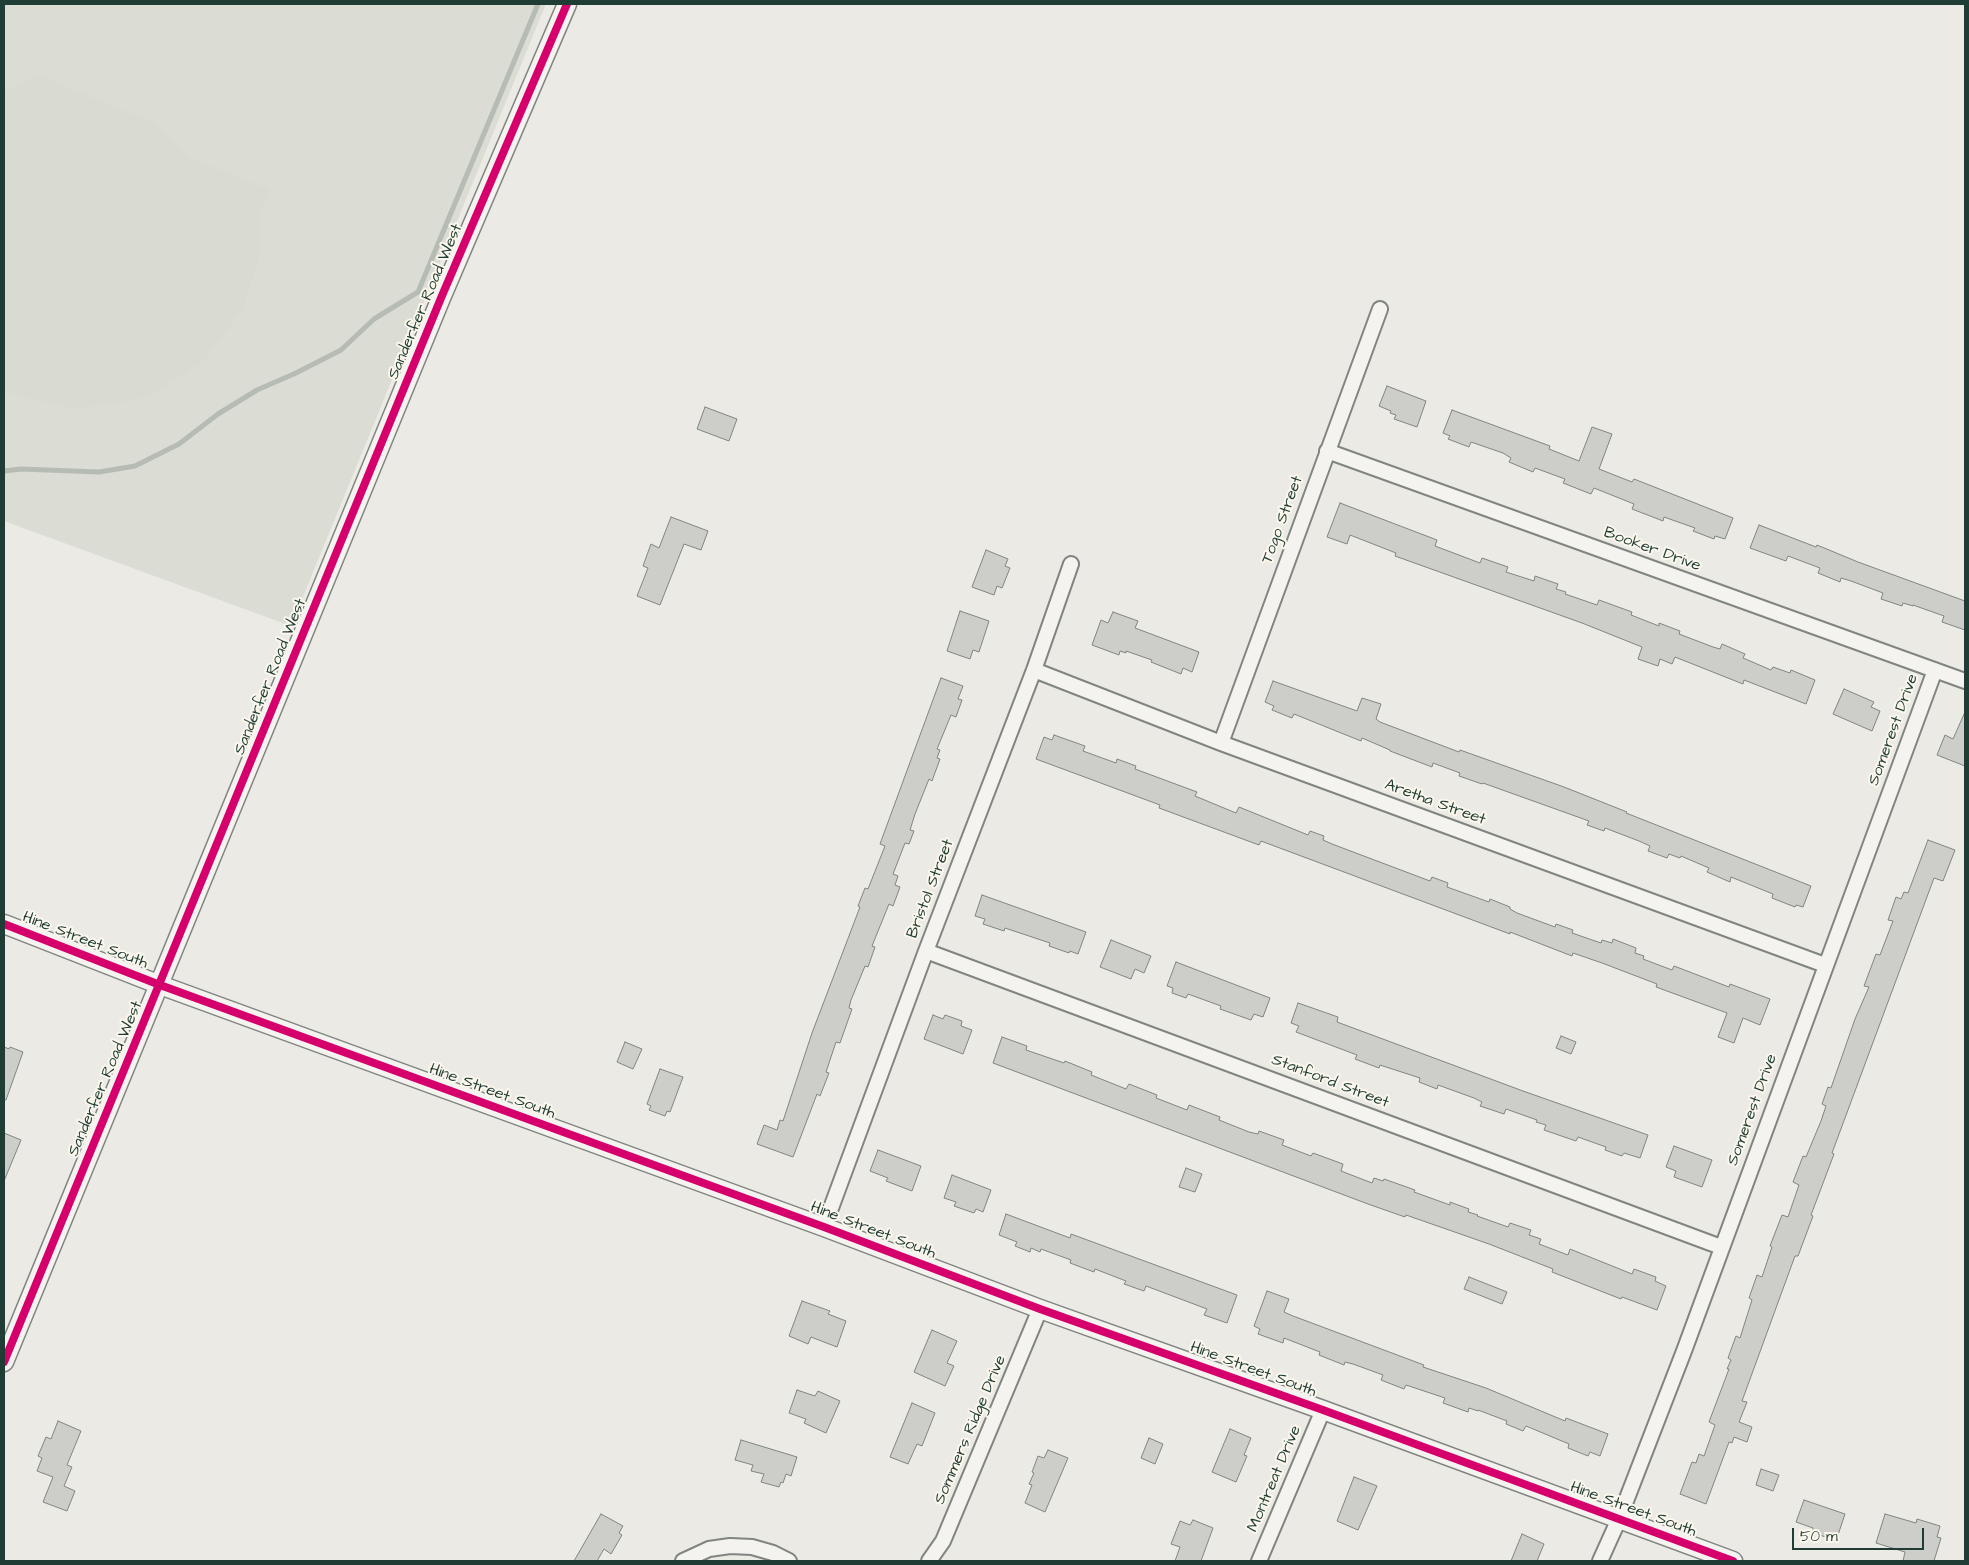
<!DOCTYPE html>
<html>
<head>
<meta charset="utf-8">
<style>
  body { margin:0 }
  #map { position:relative; width:1969px; height:1565px; overflow:hidden; background:#ebeae4; font-family:"Architects Daughter",sans-serif }
  canvas { display:block }
  .frame { position:absolute; inset:0; border:5px solid #1f3d34; pointer-events:none }
  .scale { position:absolute; left:1792px; top:1528px; width:132px; height:22px; box-sizing:border-box; border:2px solid #1f3d34; border-top:0; padding-left:6px; font-size:15px; line-height:18px; white-space:nowrap; color:#1f3d34; -webkit-text-stroke:4px #fbf7ec; paint-order:stroke }
</style>
</head>
<body>
<div id="map">
<canvas width="1969" height="1565"></canvas>
<div class="frame"></div>
<div class="scale">50 m</div>
</div>
<script>
const ctx = document.querySelector('canvas').getContext('2d');
ctx.lineJoin = 'round';
function fill(path, color) { ctx.fillStyle = color; ctx.fill(path, 'evenodd'); }
const poly = rows => new Path2D(rows.map(r => 'M' + r).join(''));
function trace(path, color, width, dash) { ctx.strokeStyle = color; ctx.lineWidth = width; ctx.lineCap = dash ? 'butt' : 'round'; ctx.setLineDash(dash || []); ctx.stroke(path); }
function label(font, color, halo, rows, align = 'center') {
  ctx.font = font + ' "Architects Daughter",sans-serif'; ctx.lineWidth = 4; ctx.setLineDash([]); ctx.textBaseline = 'middle'; ctx.strokeStyle = halo; ctx.fillStyle = color; for (const [text, x, y, turn = 0] of rows) {
    ctx.save(); ctx.translate(x, y); ctx.rotate((+turn || 0) * Math.PI / 180); ctx.textAlign = isNaN(turn) ? turn : align; if (halo) ctx.strokeText(text, 0, 0); ctx.fillText(text, 0, 0); ctx.restore();
  }
}
const built = poly([
  [4,4,546,4,291,626,4,521]
]);
const green = poly([
  [40,76,150,121,188,157,270,190,259,215,261,251,243,308,204,361,149,397,78,409,14,395,4,388,4,91]
]);
const stream = poly([
  [4,471,21,469,99,472,135,466,179,444,218,414,257,390,296,373,341,350,374,319,418,292,538,4]
]);
const building = poly([
  [1387,386,1426,401,1417,427,1394,419,1396,415,1390,413,1391,411,1379,406,1387,386],
  [705,407,737,419,729,441,697,429,705,407],
  [1452,410,1550,446,1549,449,1579,461,1592,427,1612,434,1599,469,1632,482,1634,479,1733,518,1725,539,1715,536,1714,539,1693,531,1695,528,1664,517,1663,521,1632,509,1634,504,1594,488,1591,494,1563,483,1565,479,1535,468,1533,472,1509,462,1511,458,1503,453,1471,442,1469,447,1448,439,1450,436,1443,433,1452,410],
  [1340,503,1437,540,1435,546,1480,563,1482,558,1508,567,1506,572,1534,581,1535,576,1558,584,1556,589,1566,592,1565,594,1597,605,1599,600,1632,612,1631,615,1659,626,1659,623,1680,631,1679,634,1713,647,1720,649,1722,644,1745,654,1743,658,1771,670,1773,667,1790,673,1791,670,1815,680,1806,704,1744,680,1743,684,1675,657,1672,664,1660,659,1658,666,1638,659,1642,647,1582,623,1395,556,1396,553,1350,535,1347,544,1327,537,1340,503],
  [671,517,708,531,701,550,684,544,660,605,637,596,648,568,643,566,651,544,659,548,671,517],
  [1759,525,1816,547,1817,545,1858,562,1965,601,1965,630,1942,622,1944,616,1913,605,1913,606,1903,603,1902,606,1881,599,1883,593,1851,581,1841,578,1840,582,1818,573,1820,568,1788,556,1786,561,1750,548,1759,525],
  [986,550,1008,559,1005,566,1010,568,1002,588,997,586,994,595,972,587,986,550],
  [960,611,989,621,979,652,973,650,970,659,947,651,960,611],
  [1113,612,1138,621,1135,628,1199,652,1192,672,1183,668,1181,674,1151,662,1152,660,1126,651,1126,653,1120,651,1119,655,1092,645,1101,620,1108,623,1113,612],
  [941,678,963,686,958,699,962,700,956,717,951,715,937,749,940,750,937,758,940,759,932,781,929,779,915,814,910,830,914,831,909,844,905,843,893,874,898,876,895,885,900,887,893,906,889,904,872,946,875,947,868,967,865,966,851,1000,849,1008,852,1009,840,1043,836,1042,826,1072,829,1073,820,1096,817,1094,793,1157,757,1144,764,1125,777,1130,780,1120,783,1121,812,1033,860,907,858,906,865,888,868,889,885,846,880,844,941,678],
  [1273,681,1357,711,1362,698,1381,704,1376,719,1380,722,1459,752,1460,750,1564,787,1627,812,1626,813,1811,886,1803,907,1796,905,1795,907,1772,898,1773,894,1731,877,1730,882,1707,872,1709,868,1681,856,1680,858,1669,854,1667,858,1648,851,1650,846,1639,841,1605,828,1604,831,1587,825,1589,821,1483,783,1482,784,1459,776,1460,773,1433,763,1432,767,1390,751,1390,750,1362,738,1361,741,1294,714,1292,718,1272,710,1274,706,1265,702,1273,681],
  [1844,689,1874,702,1871,707,1880,711,1872,731,1833,714,1844,689],
  [1965,712,1965,766,1937,755,1945,735,1953,739,1965,712],
  [1054,735,1085,746,1083,751,1116,763,1117,759,1136,766,1135,769,1197,792,1195,796,1236,813,1239,807,1308,835,1310,831,1324,836,1323,840,1332,844,1430,881,1432,877,1448,883,1447,887,1489,902,1490,899,1510,907,1510,909,1517,913,1555,927,1556,924,1573,930,1572,933,1601,943,1602,940,1612,943,1613,939,1636,948,1635,953,1644,956,1643,959,1672,970,1674,966,1729,987,1730,984,1770,999,1760,1025,1743,1018,1734,1043,1718,1037,1727,1013,1656,987,1657,984,1602,963,1573,953,1572,956,1510,932,1510,934,1261,841,1259,845,1159,808,1160,805,1036,759,1044,737,1052,740,1054,735],
  [1928,840,1955,850,1943,881,1934,878,1832,1153,1834,1154,1811,1215,1813,1216,1798,1256,1795,1256,1742,1401,1747,1402,1739,1422,1752,1427,1747,1442,1734,1437,1732,1443,1729,1442,1706,1504,1680,1494,1692,1462,1696,1463,1699,1454,1704,1456,1715,1425,1709,1422,1729,1369,1727,1369,1731,1360,1728,1358,1736,1336,1740,1338,1752,1300,1749,1298,1757,1275,1762,1277,1772,1247,1770,1246,1782,1215,1788,1217,1799,1185,1793,1182,1803,1156,1806,1157,1821,1121,1826,1106,1822,1104,1828,1087,1831,1088,1855,1019,1869,987,1864,986,1876,954,1880,955,1893,921,1888,920,1896,897,1901,899,1904,892,1908,893,1928,840],
  [982,895,1086,932,1078,954,1070,951,1069,953,1049,946,1050,943,1005,928,1004,931,983,924,985,919,975,916,982,895],
  [1111,940,1151,956,1144,973,1135,969,1131,979,1100,967,1111,940],
  [1176,962,1270,998,1263,1017,1254,1014,1251,1020,1220,1009,1221,1006,1188,994,1186,998,1172,993,1173,988,1167,986,1176,962],
  [1298,1003,1338,1017,1337,1022,1523,1091,1648,1135,1640,1158,1624,1153,1622,1156,1605,1150,1606,1147,1578,1137,1576,1141,1544,1130,1546,1125,1536,1122,1537,1120,1506,1109,1504,1114,1480,1106,1482,1102,1474,1098,1438,1085,1437,1089,1419,1082,1420,1078,1380,1065,1379,1068,1355,1059,1357,1055,1296,1032,1299,1026,1291,1023,1298,1003],
  [933,1015,943,1019,945,1015,962,1021,961,1026,972,1030,963,1054,924,1039,933,1015],
  [1561,1036,1576,1042,1571,1054,1556,1048,1561,1036],
  [1002,1037,1027,1046,1026,1050,1064,1063,1065,1061,1092,1072,1091,1075,1126,1089,1129,1084,1157,1095,1156,1098,1187,1110,1189,1105,1220,1117,1219,1120,1249,1132,1258,1134,1259,1131,1284,1140,1282,1145,1311,1156,1313,1153,1343,1164,1341,1171,1372,1183,1374,1178,1383,1181,1384,1179,1415,1190,1414,1192,1450,1205,1450,1202,1469,1209,1468,1212,1478,1215,1477,1216,1508,1227,1510,1223,1531,1230,1529,1235,1541,1239,1539,1244,1568,1255,1570,1249,1632,1274,1634,1269,1656,1277,1655,1281,1666,1286,1657,1310,1622,1297,1621,1299,1552,1272,1553,1269,1489,1244,1406,1215,1405,1217,1368,1204,993,1063,1002,1037],
  [625,1042,642,1049,633,1069,617,1062,625,1042],
  [4,1047,9,1049,10,1047,23,1052,6,1100,4,1100,4,1047],
  [660,1069,683,1077,670,1112,667,1111,665,1116,649,1110,651,1106,647,1104,660,1069],
  [4,1133,21,1140,4,1181,4,1133],
  [1674,1146,1712,1160,1702,1187,1674,1177,1676,1171,1666,1167,1674,1146],
  [878,1150,921,1166,912,1191,886,1181,888,1178,870,1171,878,1150],
  [1186,1168,1202,1174,1195,1192,1179,1187,1186,1168],
  [952,1175,991,1190,983,1212,976,1209,974,1213,954,1206,956,1202,944,1198,952,1175],
  [1006,1214,1070,1238,1071,1234,1237,1295,1227,1323,1204,1315,1207,1309,1146,1286,1144,1291,1124,1284,1126,1281,1095,1269,1094,1272,1070,1263,1071,1260,1041,1249,1040,1252,1031,1248,1030,1252,1015,1246,1017,1242,999,1235,1006,1214],
  [1469,1277,1507,1292,1502,1304,1464,1289,1469,1277],
  [1267,1291,1289,1299,1284,1312,1293,1316,1424,1365,1423,1367,1486,1388,1565,1421,1566,1418,1608,1434,1600,1456,1590,1452,1588,1456,1568,1448,1569,1444,1526,1426,1523,1431,1506,1424,1507,1421,1478,1410,1478,1411,1469,1408,1468,1412,1443,1403,1445,1398,1406,1385,1404,1389,1381,1380,1383,1375,1353,1364,1345,1362,1344,1365,1319,1355,1320,1352,1284,1338,1283,1343,1258,1334,1260,1329,1254,1326,1267,1291],
  [802,1301,830,1311,828,1314,846,1321,837,1347,811,1337,808,1344,789,1336,802,1301],
  [932,1330,957,1341,947,1363,954,1366,945,1386,914,1372,932,1330],
  [797,1390,815,1396,818,1391,840,1401,826,1433,804,1423,806,1419,789,1413,797,1390],
  [912,1403,935,1413,922,1446,917,1444,908,1464,890,1457,912,1403],
  [58,1421,81,1431,67,1465,72,1467,64,1486,75,1491,67,1511,43,1502,53,1477,37,1471,42,1458,38,1456,46,1437,51,1439,58,1421],
  [1230,1429,1251,1438,1244,1455,1247,1456,1236,1482,1212,1472,1230,1429],
  [1149,1438,1163,1444,1155,1464,1141,1458,1149,1438],
  [741,1440,797,1457,791,1476,786,1474,783,1483,781,1482,779,1487,761,1482,764,1474,751,1471,753,1465,735,1460,741,1440],
  [1048,1450,1068,1458,1045,1512,1025,1503,1032,1485,1029,1484,1034,1473,1032,1472,1038,1456,1044,1458,1048,1450],
  [1761,1469,1779,1475,1773,1491,1756,1485,1761,1469],
  [1354,1477,1377,1486,1358,1530,1337,1521,1354,1477],
  [1804,1500,1845,1514,1836,1541,1812,1532,1813,1528,1796,1522,1804,1500],
  [601,1514,623,1526,619,1533,622,1535,611,1554,604,1549,597,1561,574,1561,601,1514],
  [1885,1514,1916,1523,1917,1519,1940,1526,1937,1537,1941,1538,1934,1561,1903,1561,1905,1552,1876,1543,1885,1514],
  [1193,1520,1213,1528,1201,1561,1175,1561,1180,1547,1171,1544,1180,1521,1190,1525,1193,1520],
  [1522,1534,1544,1544,1537,1561,1511,1561,1522,1534]
]);
const minor = poly([
  [1327,451,1965,681],
  [1034,670,1221,743,1825,965],
  [1221,743,1380,309],
  [926,951,1721,1247],
  [824,1227,926,951,1034,670,1071,564],
  [683,1561,709,1549,730,1546,752,1547,773,1553,789,1561],
  [929,1561,943,1541,1040,1309],
  [1259,1561,1323,1410],
  [1600,1561,1619,1519,1684,1351,1935,670]
]);
const tertiary = poly([
  [4,924,160,985,824,1227,1040,1309,1323,1410,1733,1561],
  [4,1362,441,298,567,4]
]);
const cycleway = poly([
  [4,924,160,985,824,1227,1040,1309,1323,1410,1733,1561],
  [4,1362,441,298,567,4]
]);
const streetNames = [
  ["Sanderfer Road West",426,302,-67],
  ["Togo Street",1283,520,-70],
  ["Booker Drive",1652,550,20],
  ["Sanderfer Road West",271,677,-68],
  ["Somerest Drive",1894,730,-70],
  ["Aretha Street",1435,803,20],
  ["Bristol Street",931,889,-69],
  ["Hine Street South",85,941,21],
  ["Sanderfer Road West",106,1079,-67],
  ["Stanford Street",1330,1082,21],
  ["Hine Street South",492,1092,20],
  ["Somerest Drive",1753,1110,-70],
  ["Hine Street South",873,1231,21],
  ["Hine Street South",1253,1370,20],
  ["Sommers Ridge Drive",971,1430,-67],
  ["Montreat Drive",1275,1479,-67],
  ["Hine Street South",1633,1510,20]
];
fill(built, '#dbdcd3');
fill(green, '#d9dbd2');
trace(stream, '#b6bcb4', 5);
fill(building, '#cdceca');
trace(building, '#808581', 1);
trace(minor, '#808581', 18);
trace(tertiary, '#808581', 21);
trace(minor, '#f4f3ef', 14);
trace(tertiary, '#f4f3ef', 18);
trace(cycleway, '#d6006c', 8);
label('16px', '#1f3d34', '#fbf7ec', streetNames);
</script>
</body>
</html>
